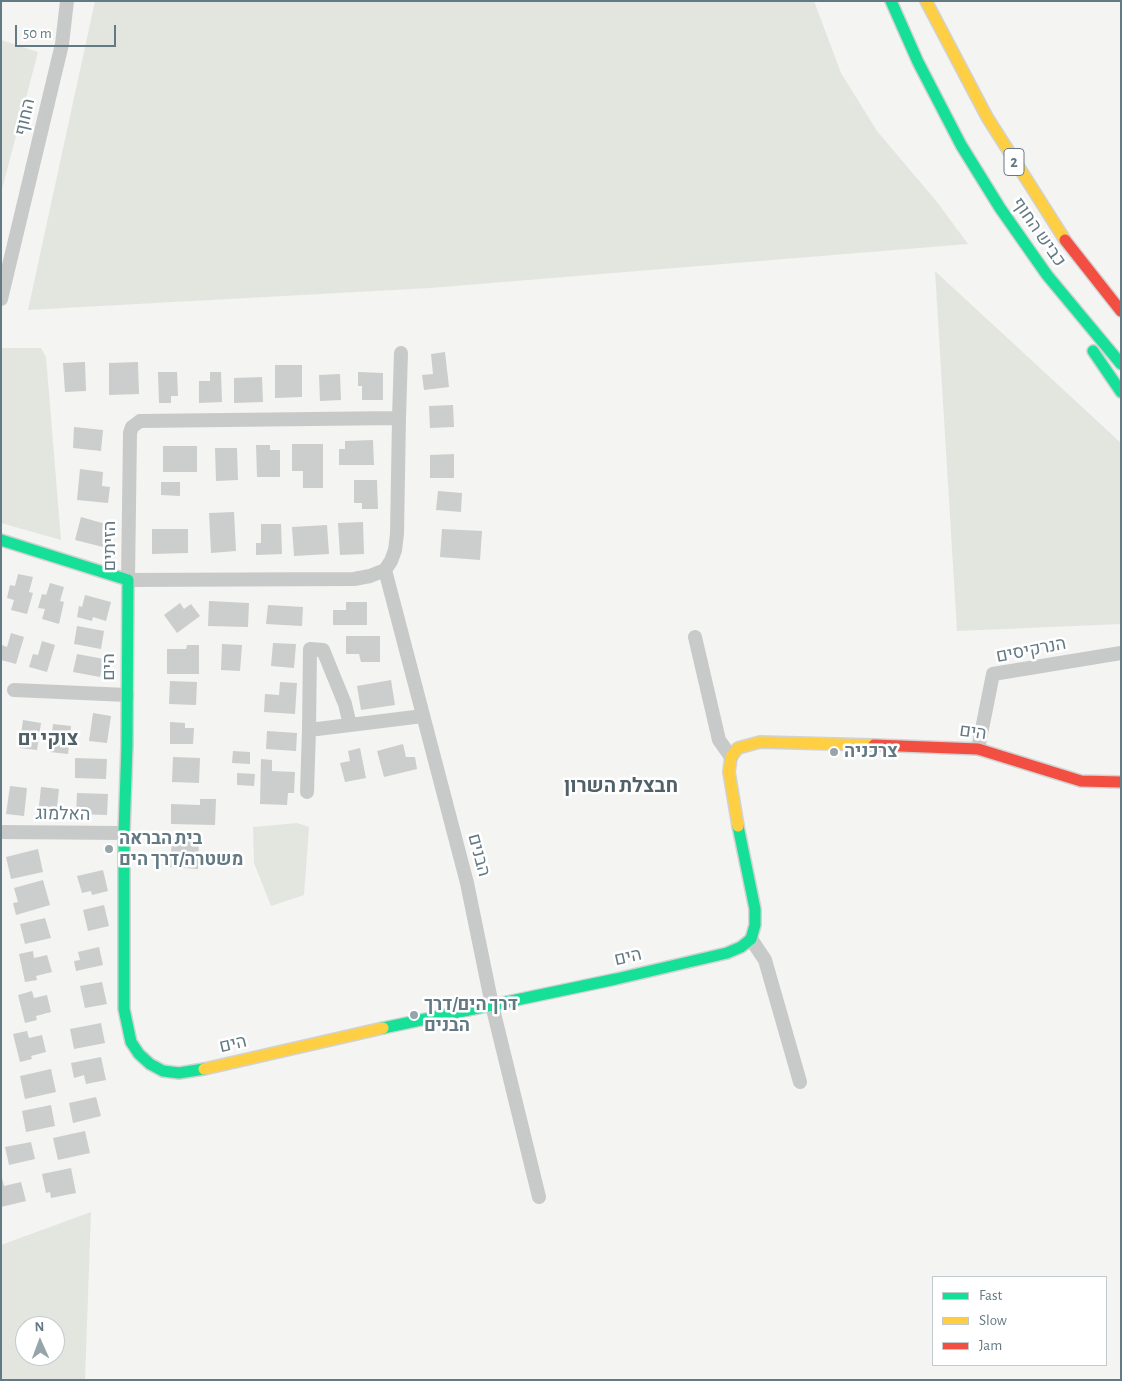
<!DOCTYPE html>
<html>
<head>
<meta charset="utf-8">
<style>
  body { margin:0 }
  #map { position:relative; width:1122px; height:1381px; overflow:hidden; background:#f4f4f2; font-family:"Alegreya Sans",sans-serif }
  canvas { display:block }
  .frame { position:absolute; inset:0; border:2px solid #637a84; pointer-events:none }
  .legend { position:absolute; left:932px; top:1276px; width:175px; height:90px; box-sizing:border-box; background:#fff; border:1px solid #c1cace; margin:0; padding:6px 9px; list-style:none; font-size:15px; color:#637a84 }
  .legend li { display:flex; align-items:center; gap:10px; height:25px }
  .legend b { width:25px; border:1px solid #c1cace }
  .north { position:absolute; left:15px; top:1316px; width:50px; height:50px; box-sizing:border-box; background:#fff; border:1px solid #c1cace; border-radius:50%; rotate:358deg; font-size:14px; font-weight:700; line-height:20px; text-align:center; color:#637a84 }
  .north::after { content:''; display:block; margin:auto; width:18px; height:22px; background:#96a5aa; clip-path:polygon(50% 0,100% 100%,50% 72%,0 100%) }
  .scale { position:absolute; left:15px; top:25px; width:101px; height:22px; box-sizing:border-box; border:2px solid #637a84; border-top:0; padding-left:6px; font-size:15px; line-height:18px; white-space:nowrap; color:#637a84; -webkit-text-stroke:4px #fff; paint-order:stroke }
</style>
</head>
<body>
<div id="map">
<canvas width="1122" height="1381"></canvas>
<div class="frame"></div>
<ul class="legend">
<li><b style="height:6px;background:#16e098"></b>Fast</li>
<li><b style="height:6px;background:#ffcf43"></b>Slow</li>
<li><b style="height:6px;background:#f24e42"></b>Jam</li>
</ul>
<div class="north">N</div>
<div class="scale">50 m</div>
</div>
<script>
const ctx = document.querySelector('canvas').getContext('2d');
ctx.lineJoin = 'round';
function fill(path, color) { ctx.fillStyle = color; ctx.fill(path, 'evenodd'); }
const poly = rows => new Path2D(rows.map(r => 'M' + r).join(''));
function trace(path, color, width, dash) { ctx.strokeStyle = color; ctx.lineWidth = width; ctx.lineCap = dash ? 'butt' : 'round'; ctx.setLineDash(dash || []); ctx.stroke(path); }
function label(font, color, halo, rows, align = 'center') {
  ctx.font = font + ' "Alegreya Sans",Heebo,sans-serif'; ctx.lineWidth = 5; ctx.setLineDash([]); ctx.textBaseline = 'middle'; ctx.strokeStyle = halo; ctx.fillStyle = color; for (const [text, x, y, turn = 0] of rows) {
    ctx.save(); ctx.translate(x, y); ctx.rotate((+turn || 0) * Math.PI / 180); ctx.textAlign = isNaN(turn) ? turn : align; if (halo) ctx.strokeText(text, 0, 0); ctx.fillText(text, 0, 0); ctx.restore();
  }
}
const green = poly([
  [95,1,814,1,841,73,877,131,937,202,968,244,430,288,28,310],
  [1,40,38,52,1,193],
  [935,271,1121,443,1121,624,957,631],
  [1,348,41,348,46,357,61,540,1,523],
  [297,823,309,827,304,895,271,906,254,863,253,827],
  [91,1212,85,1380,1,1380,1,1245],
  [25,1326,55,1326,55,1356,25,1356]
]);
const building = poly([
  [445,352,449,387,424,390,422,375,433,374,431,354],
  [85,362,86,391,65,392,63,363],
  [138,362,139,394,109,395,109,363],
  [275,365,302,365,302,397,275,398],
  [158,372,177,372,178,396,171,396,171,403,159,403],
  [210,372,221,372,222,402,199,403,199,381,210,381],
  [358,372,383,373,383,400,362,400,362,386,358,386],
  [340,374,341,400,320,401,319,375],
  [262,377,263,402,234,403,234,378],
  [453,405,454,427,430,428,429,406],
  [74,427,103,430,101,451,73,448],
  [373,440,374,465,339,465,339,449,345,449,345,441],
  [292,444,323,444,323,488,303,488,303,471,292,471],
  [256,445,270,445,270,450,280,450,280,477,257,477],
  [163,446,197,446,197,472,163,472],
  [215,448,237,448,238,480,216,481],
  [454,454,454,478,430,478,430,455],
  [80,469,103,472,102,486,110,487,108,503,77,500],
  [354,480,377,480,378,509,362,509,362,503,354,503],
  [161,482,180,482,180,496,161,495],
  [438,491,462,493,461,512,436,510],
  [234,512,236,551,211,553,209,513],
  [81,517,109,525,103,547,75,540],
  [363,522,364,554,340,555,338,523],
  [261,524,281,524,282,554,256,555,256,543,261,543],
  [327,525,329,554,294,556,292,527],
  [152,529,188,529,188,553,152,554],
  [442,529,482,531,480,560,440,557],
  [18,574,33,577,29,592,33,593,27,614,11,610,14,600,7,598,10,585,15,586],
  [50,583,64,587,60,601,64,602,59,624,42,619,45,609,38,608,42,594,46,595],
  [85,595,111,602,106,621,93,617,92,621,77,617,79,606,82,607],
  [209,601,249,603,248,627,208,626],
  [346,602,367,602,367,625,333,625,333,610,346,610],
  [180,603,184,609,191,604,200,616,177,633,164,615],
  [268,605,303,607,302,626,266,624],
  [77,626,104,631,101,649,74,644],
  [11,633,24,637,16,664,1,660,2,645,7,647],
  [346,636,380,636,380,662,361,662,359,654,346,654],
  [42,641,55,645,47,672,29,667,33,654,38,655],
  [273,643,296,644,294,668,271,666],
  [222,644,242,645,240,671,221,670],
  [187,645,199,645,199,674,167,674,167,649,186,649],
  [77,654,104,659,100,677,73,672],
  [391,680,395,705,361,710,357,686],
  [170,681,197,682,196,705,169,704],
  [280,682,297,683,295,714,264,712,265,694,279,695],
  [93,713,111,716,107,743,89,741],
  [23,720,41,723,37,750,19,748],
  [170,722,185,723,185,728,194,728,193,744,170,744],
  [53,724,71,726,68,754,50,752],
  [267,731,297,733,296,751,266,749],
  [403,744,406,757,415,757,417,769,384,777,377,751],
  [360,748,366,778,345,782,340,763,350,761,348,751],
  [233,751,250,752,250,764,232,763],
  [173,757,200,758,199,783,172,782],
  [75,758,107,759,106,779,75,778],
  [261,759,272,760,272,771,295,772,294,793,288,793,287,805,260,804],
  [237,773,255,774,254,786,237,785],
  [10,786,27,788,24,816,6,814],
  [41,787,59,789,56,817,38,815],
  [77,793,108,794,107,815,76,814],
  [200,799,216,799,215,825,171,824,171,804,200,805],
  [172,839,199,840,198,869,170,867],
  [38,849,43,872,11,879,6,857],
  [103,870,108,891,92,895,91,891,82,893,77,876],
  [43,880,50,905,16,915,13,903,18,902,14,888],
  [104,905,109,926,88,931,83,910],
  [45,918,51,938,25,944,20,924],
  [99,947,103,965,76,971,74,961,80,960,78,952],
  [33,951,34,958,47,955,52,972,36,976,37,980,25,982,19,954],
  [102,982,107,1004,85,1008,80,986],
  [32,991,34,998,47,995,51,1012,36,1016,37,1020,25,1023,18,995],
  [101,1023,105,1043,74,1049,70,1029],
  [27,1031,29,1038,42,1035,46,1052,31,1056,32,1059,20,1062,13,1034],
  [101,1057,106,1080,86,1084,84,1075,74,1078,71,1063],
  [51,1069,56,1092,25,1099,20,1076],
  [96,1097,101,1116,73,1123,69,1103],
  [51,1105,55,1126,26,1132,22,1111],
  [85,1131,90,1153,58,1160,53,1138],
  [31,1142,35,1159,9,1165,5,1147],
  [71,1168,76,1193,51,1198,50,1192,46,1193,42,1174],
  [2,1178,4,1186,21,1182,26,1201,1,1207]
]);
const street = poly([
  [1,299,62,44,67,1],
  [399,418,397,534,395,550,391,561,385,570,370,576,354,579,128,580,130,433,132,427,140,421,399,418],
  [399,418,401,353],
  [385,570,467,883,492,1005,539,1197],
  [695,637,719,740,731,757],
  [14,690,127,695],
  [350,725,345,704,323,650,310,649,309,730,350,725,423,716],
  [978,749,993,674,1121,653],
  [307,792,309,730],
  [1,832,124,833],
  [751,939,765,960,800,1082]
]);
const fast = poly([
  [891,1,918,62,961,145,1000,208,1047,275,1121,364],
  [1093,351,1121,392],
  [1,540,128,580,127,745,124,833,124,1009,131,1042,139,1054,150,1064,163,1071,179,1073,204,1069],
  [383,1028,616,979,727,953,741,947,751,939,755,925,755,909,738,826]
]);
const slow = poly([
  [926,1,987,117,1065,240],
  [738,826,729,772,731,757,738,748,760,742,874,745],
  [204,1069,383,1028]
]);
const jam = poly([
  [1065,240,1121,311],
  [874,745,978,749,1081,781,1121,782]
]);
const markers = [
  [834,752,5,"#96a5aa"],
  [109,849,5,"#96a5aa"],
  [414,1015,5,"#96a5aa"]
];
const shields = [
  [1014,162,20]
];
const shieldNames = [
  ["2",1014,162]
];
const streetNames = [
  ["החוף",25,117,-77],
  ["כביש החוף",1039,232,55],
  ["הזיתים",110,546,-90],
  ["הנרקיסים",1031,650,-11],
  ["הים",109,667,-90],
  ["הים",973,732,8],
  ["האלמוג",63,814,1],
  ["הבנים",479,855,75],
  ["הים",628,957,-13],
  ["הים",233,1044,-13]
];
const poiNames = [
  ["צרכניה",844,752],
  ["בית הבראה",119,839],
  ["משטרה/דרך הים",119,860],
  ["דרך הים/דרך",424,1005],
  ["הבנים",424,1026]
];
const quarterNames = [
  ["צוקי ים",48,739],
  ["חבצלת השרון",621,786]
];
fill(green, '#e3e6df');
fill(building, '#cbcecd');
trace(fast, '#d1d2d2', 14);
trace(slow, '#d1d2d2', 14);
trace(jam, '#d1d2d2', 14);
trace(street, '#c8caca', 14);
trace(fast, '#16e098', 11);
trace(slow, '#ffcf43', 11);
trace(jam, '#f24e42', 11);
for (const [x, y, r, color] of markers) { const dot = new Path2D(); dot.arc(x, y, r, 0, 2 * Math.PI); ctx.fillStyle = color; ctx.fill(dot); trace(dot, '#fff', 2); }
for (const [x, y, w] of shields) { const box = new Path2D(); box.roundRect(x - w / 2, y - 13.5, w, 27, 4); ctx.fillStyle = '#fff'; ctx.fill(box); trace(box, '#637a84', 1); }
label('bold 16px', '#637a84', null, shieldNames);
label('18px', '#637a84', '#fff', streetNames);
label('bold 18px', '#637a84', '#fff', poiNames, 'left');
label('bold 20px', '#516168', '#fff', quarterNames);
</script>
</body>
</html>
